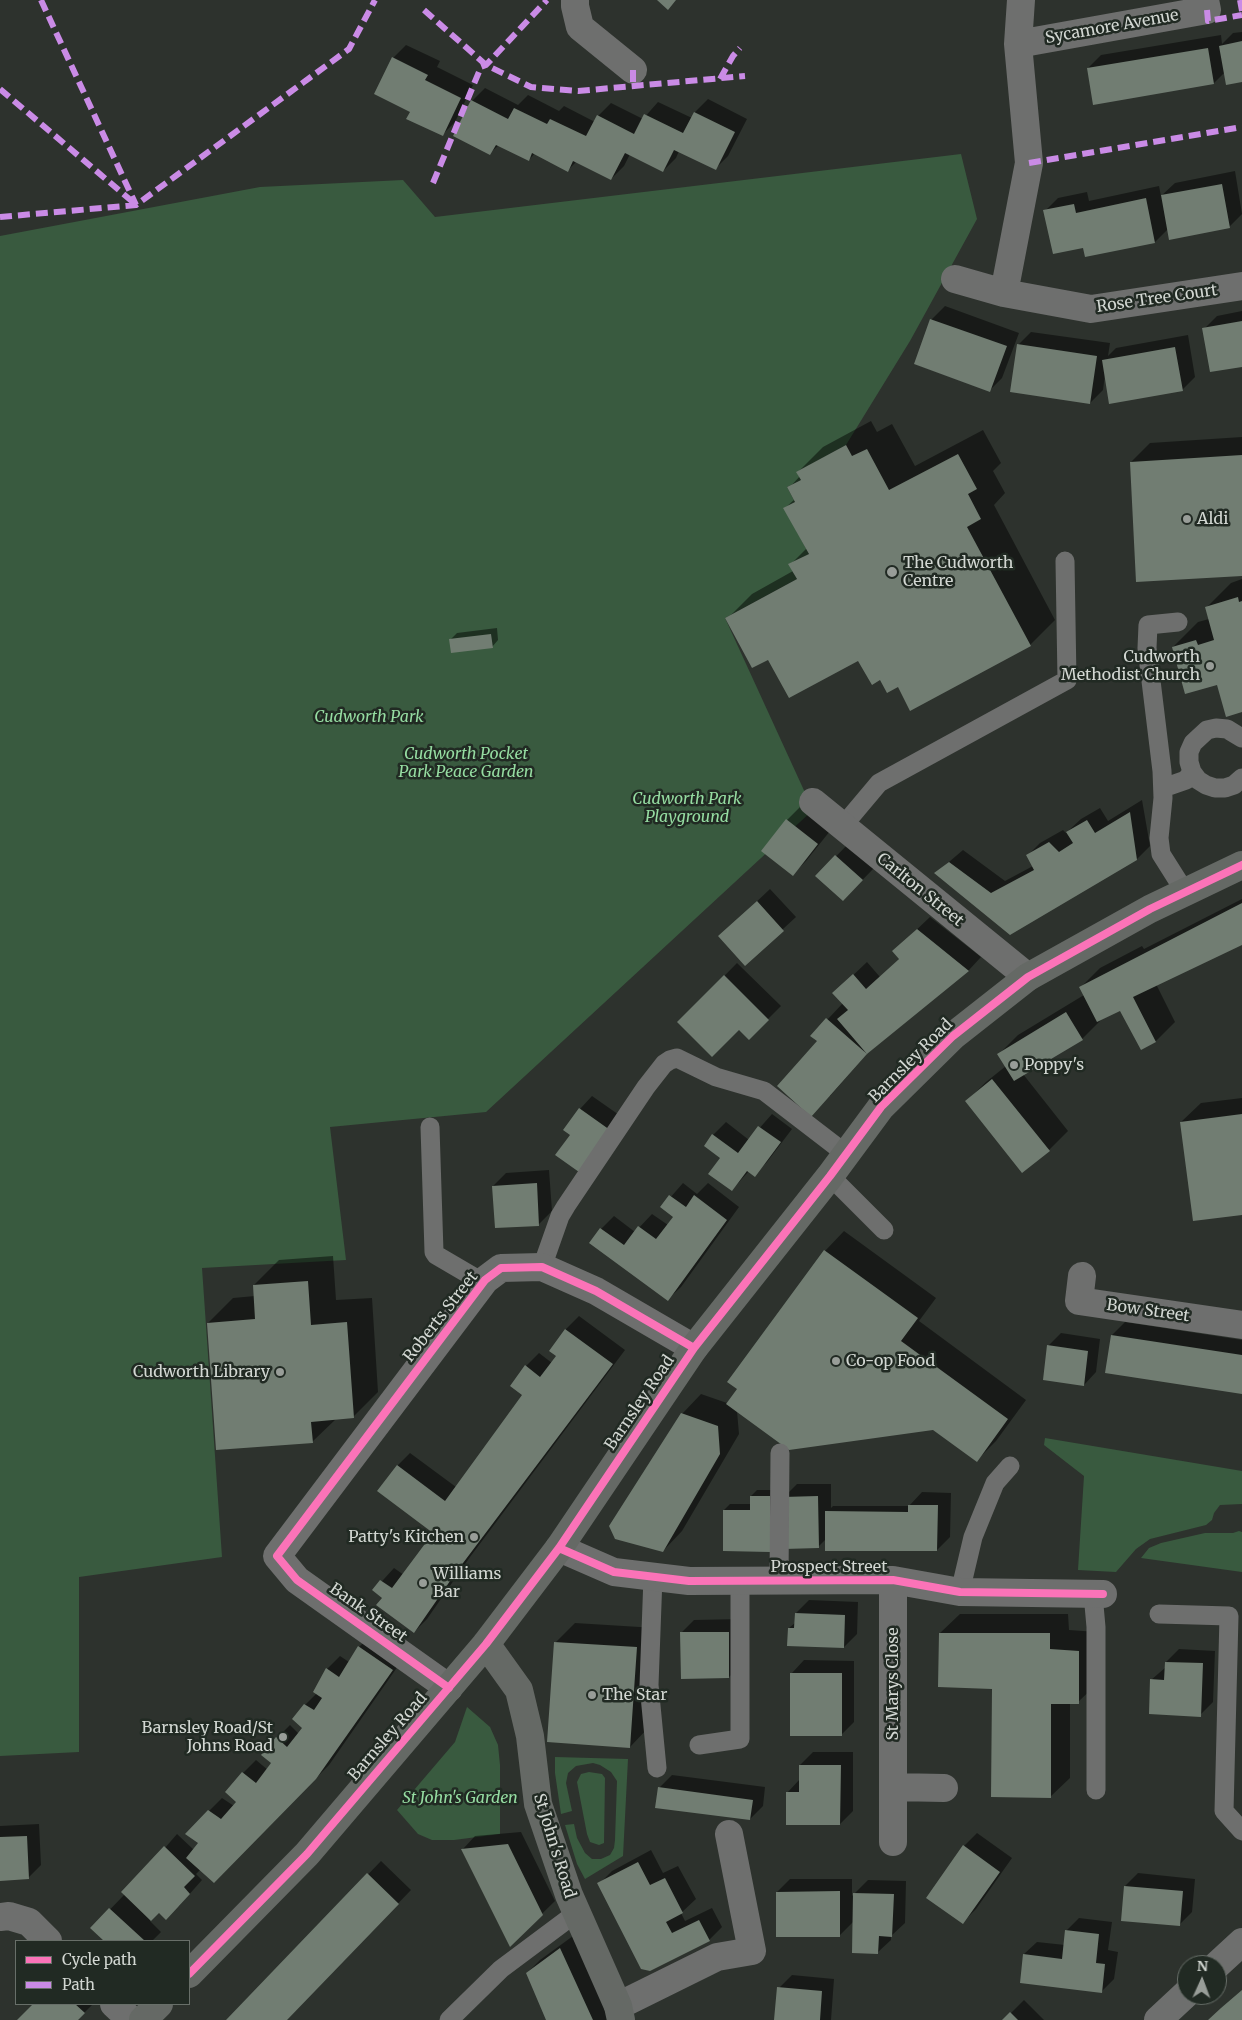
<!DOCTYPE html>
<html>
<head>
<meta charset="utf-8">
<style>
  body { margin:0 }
  #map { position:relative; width:1242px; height:2020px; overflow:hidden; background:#2d322d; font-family:Merriweather,serif }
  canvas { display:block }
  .legend { position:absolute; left:15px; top:1940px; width:175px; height:65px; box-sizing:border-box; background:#212a23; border:1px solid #686f69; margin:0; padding:6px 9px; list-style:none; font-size:15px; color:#d2d7d2 }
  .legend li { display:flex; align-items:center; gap:10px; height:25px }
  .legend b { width:25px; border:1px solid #686f69 }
  .north { position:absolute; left:1177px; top:1955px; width:50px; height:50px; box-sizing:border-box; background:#212a23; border:1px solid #686f69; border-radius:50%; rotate:2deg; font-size:14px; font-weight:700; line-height:20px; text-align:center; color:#d2d7d2 }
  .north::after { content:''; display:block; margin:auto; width:18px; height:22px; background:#989d98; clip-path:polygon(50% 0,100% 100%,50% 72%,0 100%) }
</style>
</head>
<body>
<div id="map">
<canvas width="1242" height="2020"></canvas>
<ul class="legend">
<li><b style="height:6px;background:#fb73b8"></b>Cycle path</li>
<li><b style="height:6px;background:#ca8be6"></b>Path</li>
</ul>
<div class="north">N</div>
</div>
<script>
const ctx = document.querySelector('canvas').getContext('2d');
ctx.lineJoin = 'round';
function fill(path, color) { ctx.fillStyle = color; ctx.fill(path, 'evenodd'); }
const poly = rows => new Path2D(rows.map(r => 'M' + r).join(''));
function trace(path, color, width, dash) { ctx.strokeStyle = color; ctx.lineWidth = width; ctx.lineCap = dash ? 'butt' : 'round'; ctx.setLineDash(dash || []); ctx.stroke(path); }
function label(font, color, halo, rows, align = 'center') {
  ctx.font = font + ' Merriweather,serif'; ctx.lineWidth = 5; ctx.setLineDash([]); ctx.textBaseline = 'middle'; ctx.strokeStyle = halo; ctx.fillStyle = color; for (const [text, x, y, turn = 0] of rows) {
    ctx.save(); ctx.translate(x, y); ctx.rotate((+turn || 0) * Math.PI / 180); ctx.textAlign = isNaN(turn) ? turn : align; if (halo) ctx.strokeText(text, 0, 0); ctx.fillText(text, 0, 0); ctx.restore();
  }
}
const green = poly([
  [961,154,977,219,910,341,846,445,797,472,801,480,787,487,795,502,784,508,809,554,789,564,797,579,725,618,813,810,486,1112,330,1127,346,1260,202,1268,222,1557,79,1577,79,1752,0,1756,0,236,260,187,403,180,435,217],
  [1045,1438,1242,1471,1242,1504,1220,1505,1214,1513,1212,1520,1206,1525,1150,1539,1136,1549,1116,1572,1078,1570,1084,1476,1044,1445],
  [1239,1531,1242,1532,1242,1572,1141,1558,1149,1548,1161,1543,1205,1533,1233,1533],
  [467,1707,490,1727,498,1745,500,1765,500,1834,454,1840,432,1840,418,1834,397,1810,455,1742],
  [555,1757,628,1759,623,1856,585,1879,577,1864,565,1825,574,1824,577,1838,585,1853,592,1859,601,1859,610,1855,614,1848,615,1840,617,1781,611,1772,600,1765,593,1763,576,1766,568,1773,566,1783,572,1811,561,1814,555,1773],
  [589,1772,602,1774,605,1778,604,1843,599,1845,590,1842,587,1834,577,1782,581,1774]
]);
const shadow = poly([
  [1242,32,1242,81,1225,72,1214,83,1088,68,1101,55,1221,35,1222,44,1233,33],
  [406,45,440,61,437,67,473,85,455,122,442,135,411,112,393,58],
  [485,88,518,105,528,95,559,111,564,106,595,122,598,116,611,103,643,119,658,102,692,118,695,112,708,99,747,119,728,156,715,169,679,151,676,158,663,171,630,154,624,166,611,179,577,161,568,170,535,153,529,160,499,145,490,153,472,101],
  [1235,171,1242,214,1229,227,1168,229,1155,242,1086,256,1084,246,1045,211,1058,198,1087,192,1089,201,1159,186,1161,196,1175,183],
  [945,306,1019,333,1002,378,989,391,915,364,932,319],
  [1242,311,1242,365,1204,329,1217,316],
  [1031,332,1110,343,1108,356,1116,348,1188,335,1195,377,1182,390,1105,375,1103,390,1090,403,1018,345],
  [871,421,877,432,892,424,915,466,983,430,1001,463,993,471,1005,493,994,505,1055,620,1030,645,898,685,881,678,858,659,769,658,727,619,752,594,793,571,790,565,807,548,785,508,795,499,789,488,800,476,798,472,823,447],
  [1242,437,1242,575,1131,462,1150,443],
  [1242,579,1242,711,1218,683,1173,647,1198,622,1209,619,1206,608,1231,583],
  [497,628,498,640,492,647,451,639,457,633],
  [1142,800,1150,846,1137,859,1010,933,936,873,963,850,1005,881,1033,866,1027,856,1040,843,1063,830,1066,833,1081,819,1100,808,1108,821],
  [800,807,830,831,806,861,793,874,763,850,787,820],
  [849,843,875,867,843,900,817,876],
  [770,889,796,917,745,964,733,924],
  [1242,899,1242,942,1156,984,1175,1022,1156,1041,1141,1048,1121,1009,1101,1020,1082,1039,1023,1074,1068,1131,1049,1150,967,1101,986,1082,1006,1066,999,1054,1018,1035,1084,995,1081,987,1100,968,1142,946,1144,949],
  [930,917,981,957,969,970,868,1053,862,1050,866,1055,830,1096,818,1041,812,1036,843,1003,847,981,867,962,880,977,900,958,894,951],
  [737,963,781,1006,749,1038,739,1028,679,1022],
  [592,1096,622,1117,592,1158,571,1135,580,1109],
  [1242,1098,1242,1213,1181,1122,1201,1103],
  [772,1114,792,1129,767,1162,754,1175,749,1171,732,1190,713,1135,726,1122,749,1140],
  [549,1170,552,1211,539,1224,493,1186,506,1173],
  [683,1183,697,1194,708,1183,739,1207,681,1287,668,1299,601,1229,614,1216,635,1232,652,1214,668,1225,674,1216,662,1207],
  [844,1231,936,1298,919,1321,1026,1400,996,1441,977,1460,933,1429,737,1411,739,1434,682,1531,663,1551,682,1414,701,1394,727,1403,739,1388,729,1381,825,1251],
  [333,1256,336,1300,372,1298,378,1392,353,1417,336,1419,312,1442,208,1323,233,1298,255,1296,254,1285,279,1260],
  [579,1316,625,1350,470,1557,427,1619,414,1632,384,1598,374,1590,394,1568,404,1575,435,1532,397,1466,410,1453,456,1487,524,1395,526,1366,539,1353,552,1363,557,1355,551,1351,566,1329],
  [1125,1322,1242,1340,1242,1392,1106,1371,1112,1335],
  [1061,1333,1100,1339,1096,1372,1084,1385,1048,1346],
  [797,1484,831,1484,831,1508,833,1506,909,1506,922,1492,951,1493,950,1537,937,1550,826,1539,818,1547,784,1497],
  [757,1490,776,1490,776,1544,724,1510,730,1504,751,1504,751,1496],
  [809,1600,858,1602,857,1634,844,1647,789,1628,796,1622,796,1613],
  [960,1614,1068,1614,1069,1630,1097,1632,1098,1683,1078,1702,1070,1702,1070,1778,1050,1797,993,1688,940,1633],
  [741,1619,742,1664,729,1677,681,1633,694,1620],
  [575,1623,656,1628,649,1727,630,1747,555,1643],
  [372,1634,405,1656,329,1765,214,1881,201,1869,196,1874,202,1880,179,1906,159,1912,150,1921,161,1932,152,1941,105,1941,92,1928,125,1894,177,1834,194,1850,200,1843,209,1811,222,1798,234,1806,237,1802,243,1773,256,1760,268,1770,273,1763,277,1738,290,1725,299,1734,304,1728,305,1705,317,1693,314,1691,327,1669,340,1656,349,1662,359,1647],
  [1179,1649,1215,1651,1213,1702,1200,1715,1151,1680,1166,1667,1166,1662],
  [804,1660,854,1661,854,1722,841,1735,792,1673],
  [813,1752,853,1752,853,1811,840,1824,787,1793,800,1779,800,1765],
  [672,1775,765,1787,763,1806,750,1819,659,1788],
  [39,1824,41,1865,28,1878,0,1879,0,1826],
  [521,1832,555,1901,510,1945,463,1849,475,1836],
  [977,1833,1012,1858,976,1909,963,1922,964,1846],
  [651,1850,663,1873,678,1866,696,1899,681,1913,685,1921,712,1908,722,1927,709,1940,650,1970,599,1884,612,1871],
  [381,1861,411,1890,286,2020,228,2020],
  [1138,1873,1195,1879,1192,1912,1179,1925,1125,1886],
  [790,1879,852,1879,852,1896,868,1880,906,1881,905,1923,891,1936,891,1940,878,1952,854,1921,840,1935,777,1892],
  [1079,1918,1112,1922,1108,1950,1118,1952,1114,1979,1101,1992,1024,1954,1037,1942,1065,1945,1066,1931],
  [573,1936,611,2020,548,2020,527,1973,540,1960],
  [792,1975,834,1979,831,2020,776,2020,779,1988],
  [1024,2000,1044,2020,1004,2020],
  [35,2004,93,2004,77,2020,19,2020]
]);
const building = poly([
  [657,0,676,0,668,10],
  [1242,41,1242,82,1226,85,1219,46],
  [1208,48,1214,84,1093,105,1087,68],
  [392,57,428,75,425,80,461,98,443,136,406,119,410,112,374,94],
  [471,100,508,119,514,108,547,124,550,119,586,136,597,115,634,134,644,114,683,133,694,112,735,132,716,170,674,150,663,172,625,153,611,180,573,161,568,172,532,153,529,161,496,145,490,155,453,136],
  [1222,184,1230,228,1169,240,1161,195],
  [1146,198,1155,243,1085,257,1083,248,1053,254,1043,210,1074,204,1076,213],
  [930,319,1007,346,990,392,914,364],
  [1242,321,1242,367,1210,372,1202,328],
  [1017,344,1097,356,1090,404,1010,392],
  [1175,347,1183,391,1109,404,1102,360],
  [846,445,852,456,867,449,889,490,958,454,977,489,968,494,981,519,967,527,1031,646,910,711,898,687,887,693,880,680,872,685,858,661,789,698,768,660,752,668,725,618,797,579,788,564,809,554,783,508,795,502,787,487,801,480,796,472],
  [1242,455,1242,576,1136,582,1130,462],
  [1238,597,1239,602,1242,601,1242,712,1226,717,1217,685,1185,694,1172,647,1196,640,1198,645,1214,640,1205,607],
  [491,634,493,648,451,653,449,639],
  [1130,812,1137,860,1010,935,934,873,949,862,991,893,1034,870,1026,855,1049,842,1059,852,1073,843,1066,832,1087,820,1095,833],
  [786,819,818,844,793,876,761,851],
  [835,855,863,880,843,901,815,876],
  [757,901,784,931,745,966,718,936],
  [1242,903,1242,945,1133,997,1156,1042,1141,1050,1120,1011,1097,1022,1079,987],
  [917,929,969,971,867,1054,837,1019,848,1010,832,993,853,974,866,989,899,959,892,951],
  [724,975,769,1020,749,1040,739,1030,712,1057,677,1022],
  [1066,1012,1083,1040,1014,1081,997,1054],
  [826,1018,867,1054,811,1117,777,1086,817,1041,810,1036],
  [992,1079,1050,1151,1022,1173,965,1101],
  [579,1108,610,1130,579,1172,555,1155,570,1135,563,1130],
  [1242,1114,1242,1215,1193,1221,1180,1122],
  [758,1126,781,1142,755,1177,747,1171,732,1191,708,1174,720,1158,704,1146,712,1134,738,1153],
  [537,1183,539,1226,495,1228,492,1186],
  [669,1195,686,1207,694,1195,727,1220,668,1301,589,1243,600,1228,624,1245,638,1226,656,1239,673,1217,660,1207],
  [824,1250,918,1318,901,1341,1008,1419,977,1462,933,1430,789,1450,726,1404,737,1389,727,1382],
  [308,1281,311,1325,347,1322,354,1418,311,1422,313,1443,216,1450,207,1323,255,1319,253,1285],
  [565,1329,613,1364,457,1571,414,1633,376,1605,382,1598,372,1590,380,1580,392,1588,433,1533,377,1491,397,1465,445,1501,522,1395,510,1386,525,1365,540,1377,556,1356,549,1351],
  [1111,1335,1242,1355,1242,1394,1105,1373],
  [1047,1345,1088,1351,1084,1386,1043,1380],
  [681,1413,718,1426,720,1454,663,1552,615,1539,609,1526],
  [750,1496,770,1496,770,1552,723,1551,723,1510,750,1510],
  [818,1496,819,1548,784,1549,783,1497],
  [908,1505,938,1505,937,1551,825,1551,825,1511,908,1512],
  [795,1613,845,1615,844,1648,787,1646,788,1628,794,1628],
  [680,1632,729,1632,729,1678,681,1679],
  [939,1633,1050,1633,1050,1649,1079,1651,1079,1704,1051,1704,1051,1798,991,1797,992,1689,938,1687],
  [554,1642,637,1647,630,1748,547,1742],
  [358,1646,393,1670,316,1779,214,1883,186,1858,198,1843,185,1834,208,1810,221,1819,236,1802,225,1792,242,1772,256,1783,271,1763,261,1755,276,1737,287,1747,302,1728,292,1719,304,1704,314,1710,322,1698,313,1692,326,1668,339,1677],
  [1165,1662,1203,1663,1201,1717,1149,1714,1150,1679,1164,1680],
  [790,1673,842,1673,842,1736,790,1736],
  [799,1765,841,1765,840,1825,786,1825,786,1792,799,1792],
  [658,1787,753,1800,750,1820,655,1808],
  [27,1836,29,1879,0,1881,0,1837],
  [508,1844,543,1915,510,1947,461,1849],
  [963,1845,1000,1872,963,1924,926,1898],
  [164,1846,195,1876,184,1887,190,1894,166,1920,159,1913,151,1921,121,1892],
  [638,1862,650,1885,665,1878,683,1913,666,1922,672,1933,699,1920,710,1941,650,1971,641,1969,597,1883],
  [367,1873,399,1904,287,2020,226,2020],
  [1124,1886,1183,1891,1180,1926,1121,1921],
  [840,1891,840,1937,776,1937,776,1892],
  [853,1893,894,1894,892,1937,879,1936,878,1954,852,1953],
  [109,1908,145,1941,104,1941,90,1928],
  [1065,1930,1099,1934,1096,1963,1105,1964,1102,1993,1020,1983,1023,1954,1062,1959],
  [560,1948,593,2020,546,2020,526,1973],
  [777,1987,822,1991,820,2020,774,2020],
  [1242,1990,1242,2020,1208,2020,1221,2008],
  [33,2004,75,2004,85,2013,78,2020,17,2020],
  [1010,2012,1018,2020,1002,2020]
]);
const lane = poly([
  [1178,622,1148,625,1147,648,1162,771,1163,798,1159,838,1161,854,1185,892],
  [1242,738,1227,729,1216,728,1207,730,1193,743,1189,752,1189,762,1192,772,1198,780,1206,785,1215,788,1225,788,1234,785,1242,778],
  [1163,788,1186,780,1192,772],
  [842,827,879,783,1067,680,1065,561],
  [430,1127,434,1252,436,1255,477,1279,479,1288],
  [830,1176,884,1230],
  [542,1267,560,1216,566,1206,646,1087,664,1064,670,1060,677,1058,716,1077,764,1091,846,1154],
  [653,1577,649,1685,657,1768],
  [779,1581,780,1453],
  [960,1592,973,1537,995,1483,1010,1466],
  [1093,1594,1096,1627,1096,1790],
  [1159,1614,1229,1616,1224,1811,1242,1831],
  [699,1745,740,1739,740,1581],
  [449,2020,501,1969,576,1913]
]);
const street = poly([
  [575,0,575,6,580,27,633,70],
  [1018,44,1207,10,1205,0],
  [955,279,1004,293,1091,309,1242,286],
  [1004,293,1029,163,1018,44,1021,0],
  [813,802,1028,977],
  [1082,1276,1079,1301,1242,1325],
  [559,1548,614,1572,689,1581,893,1580,960,1592,1103,1594],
  [449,1688,297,1580,277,1556,485,1280,501,1268,542,1267,596,1291,694,1348],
  [893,1787,944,1788],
  [893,1842,893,1580],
  [0,1917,9,1916,29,1922,48,1941],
  [1217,1965,1242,1942],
  [114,2004,131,2020],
  [618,2006,717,1957,752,1951,729,1834],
  [1158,2020,1187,1993]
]);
const secondary = poly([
  [486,1644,519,1690,530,1736,538,1804,569,1895,618,2006,621,2020],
  [189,1974,307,1854,486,1644,559,1548,694,1348,830,1176,881,1107,953,1036,1028,977,1150,909,1242,865],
  [143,2020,159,2004]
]);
const quiet = poly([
  [41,0,136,205],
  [1240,0,1242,11],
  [424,10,486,65,531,87,578,91,745,76],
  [1207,10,1208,21,1242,15],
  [633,70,633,87],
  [720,79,733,56,740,48],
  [0,89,134,203],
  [1029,163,1242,127],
  [433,183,481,67,486,65,547,0],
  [0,217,136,205,349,49,375,0]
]);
const cycleway = poly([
  [559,1548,614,1572,689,1581,893,1580,960,1592,1103,1594],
  [449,1688,297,1580,277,1556,485,1280,501,1268,542,1267,596,1291,694,1348],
  [189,1974,307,1854,486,1644,559,1548,694,1348,830,1176,881,1107,953,1036,1028,977,1150,909,1242,865]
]);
const markers = [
  [1187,519,5,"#989d98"],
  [892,572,6,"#989d98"],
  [1210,666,5,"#989d98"],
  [1014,1065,5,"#989d98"],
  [836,1361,5,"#989d98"],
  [280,1372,5,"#989d98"],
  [474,1537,5,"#989d98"],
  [423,1583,5,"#989d98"],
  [592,1695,5,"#989d98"],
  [283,1737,5,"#989d98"]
];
const streetNames = [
  ["Sycamore Avenue",1112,27,-10],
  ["Rose Tree Court",1157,299,-8],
  ["Carlton Street",920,890,39],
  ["Barnsley Road",911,1061,-45],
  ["Bow Street",1148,1311,8],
  ["Roberts Street",441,1317,-52],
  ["Barnsley Road",640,1403,-56],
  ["Prospect Street",829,1567],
  ["Bank Street",368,1613,35],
  ["St Marys Close",893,1684,-90],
  ["Barnsley Road",388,1737,-49],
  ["St John's Road",554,1846,73]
];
const poiNames = [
  ["Aldi",1197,519],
  ["The Cudworth",903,563],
  ["Centre",903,581],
  ["Cudworth",1200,657,"right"],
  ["Methodist Church",1200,675,"right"],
  ["Poppy's",1024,1065],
  ["Co-op Food",846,1361],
  ["Cudworth Library",270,1372,"right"],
  ["Patty's Kitchen",464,1537,"right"],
  ["Williams",433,1574],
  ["Bar",433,1592],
  ["The Star",602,1695],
  ["Barnsley Road/St",273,1728,"right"],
  ["Johns Road",273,1746,"right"]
];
const parkNames = [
  ["Cudworth Park",369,717],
  ["Cudworth Pocket",466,754],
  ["Park Peace Garden",466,772],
  ["Cudworth Park",687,799],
  ["Playground",687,817],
  ["St John's Garden",460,1798]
];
fill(green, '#395a3f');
fill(shadow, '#0007');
fill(building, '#717d72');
trace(lane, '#6e6f6e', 19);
trace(street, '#6e6f6e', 28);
trace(secondary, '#656965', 28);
trace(quiet, '#ca8be6', 6, [12, 6]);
trace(cycleway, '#fb73b8', 8);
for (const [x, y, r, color] of markers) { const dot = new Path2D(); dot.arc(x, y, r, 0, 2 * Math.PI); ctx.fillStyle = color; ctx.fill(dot); trace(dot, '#212a23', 2); }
label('16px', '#d2d7d2', '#212a23', streetNames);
label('16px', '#d2d7d2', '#212a23', poiNames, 'left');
label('italic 16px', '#95dca1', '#212a23', parkNames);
</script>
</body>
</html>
